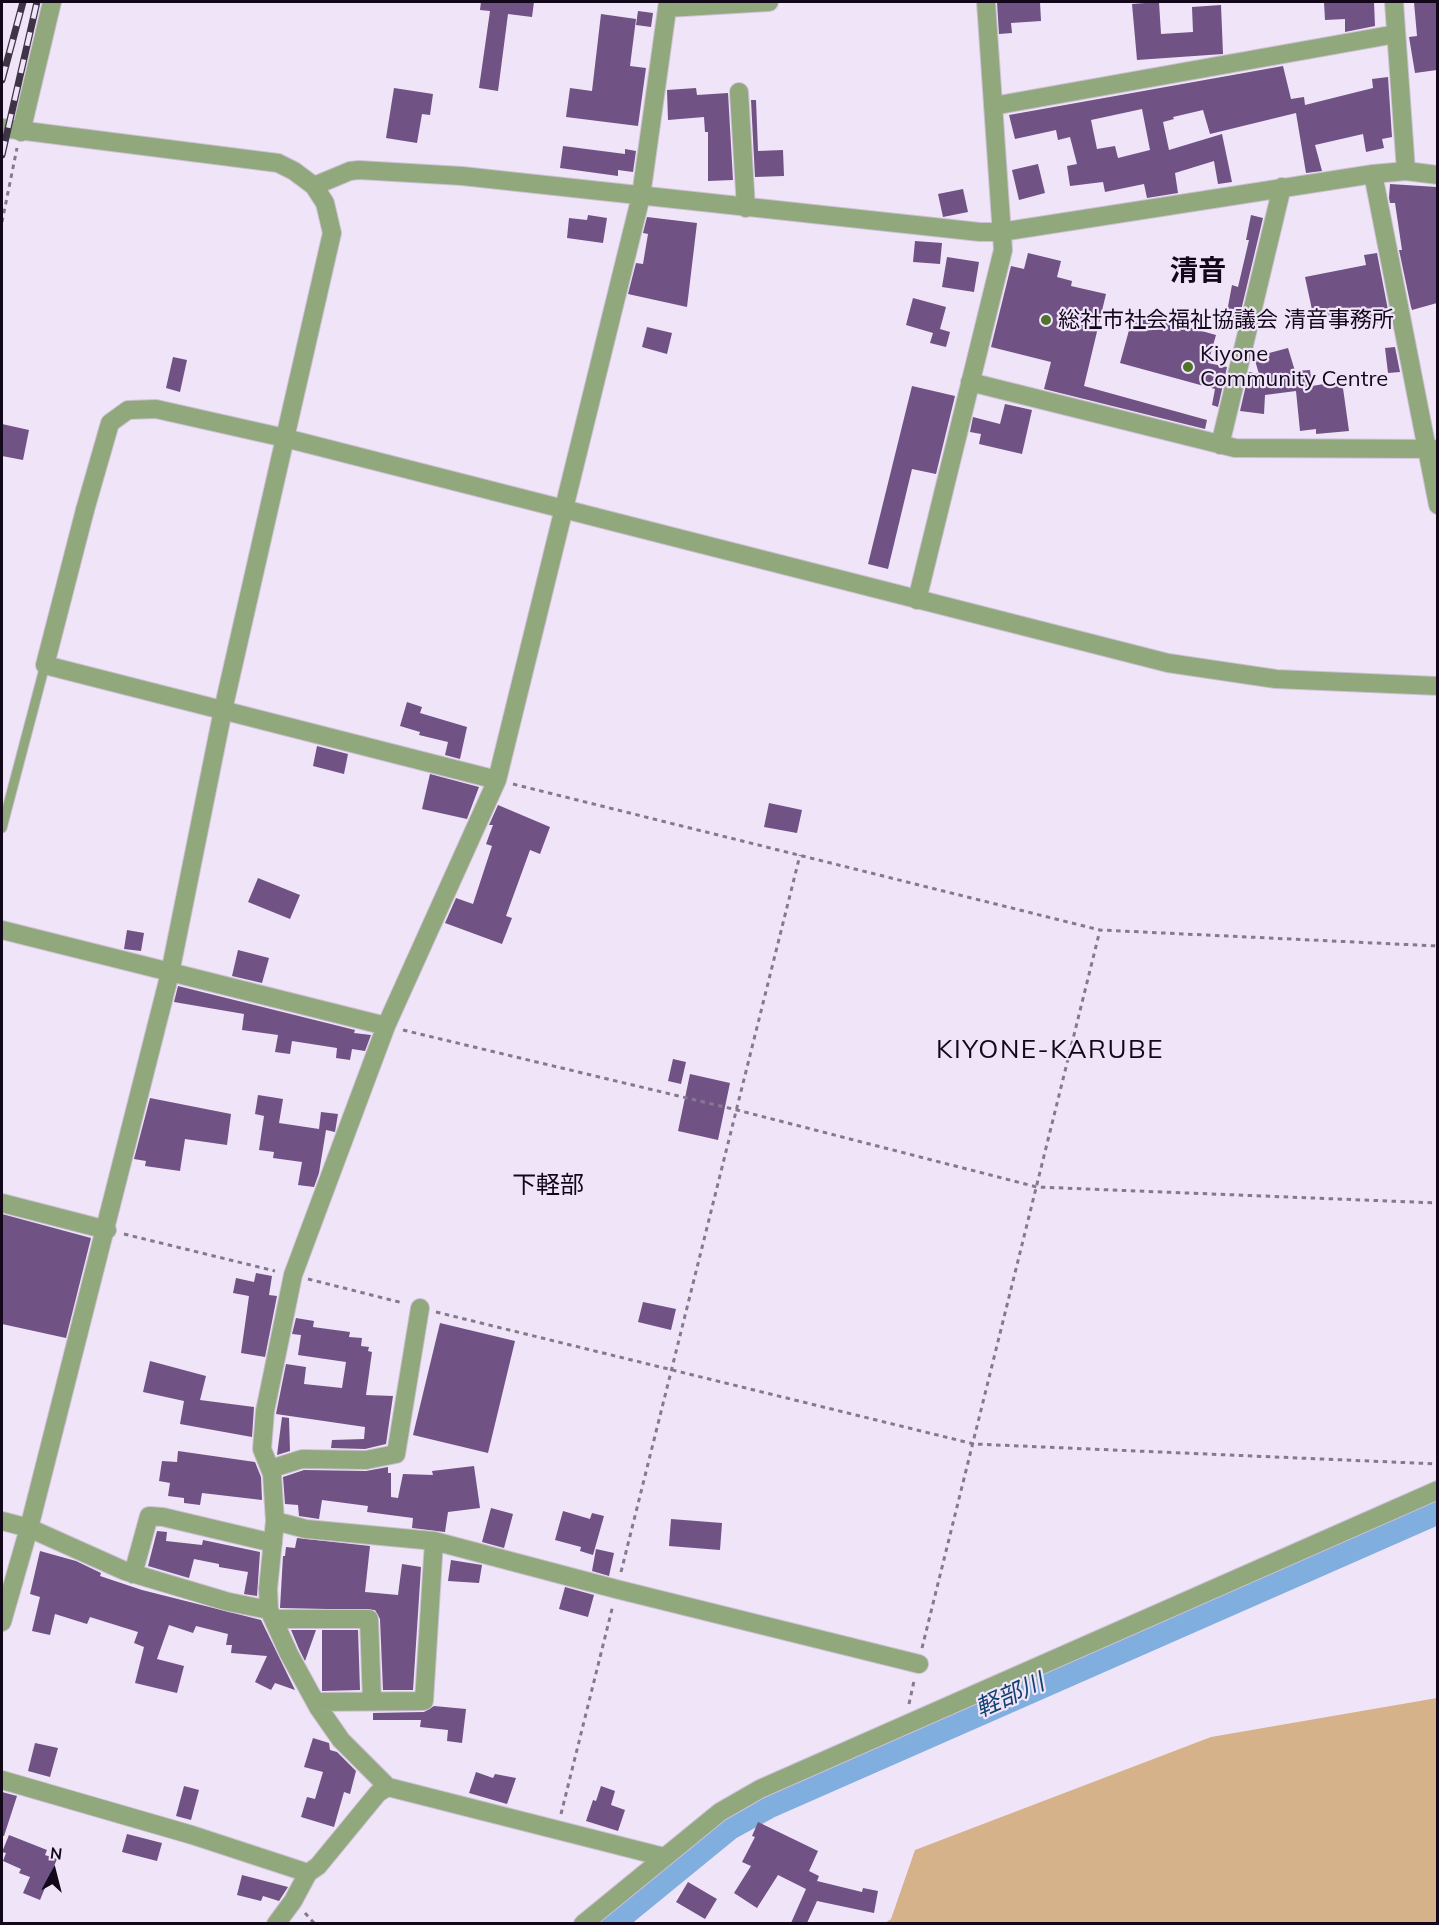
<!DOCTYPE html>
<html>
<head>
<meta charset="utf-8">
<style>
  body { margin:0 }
  #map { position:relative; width:1439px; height:1925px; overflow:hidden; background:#f0e4f9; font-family:Mulish,sans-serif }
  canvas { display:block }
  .frame { position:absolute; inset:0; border:3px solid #13081a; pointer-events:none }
  .north { position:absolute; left:24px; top:1841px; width:60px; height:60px; -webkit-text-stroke:4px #f0e4f9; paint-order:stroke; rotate:7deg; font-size:16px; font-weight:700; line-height:24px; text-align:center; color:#13081a }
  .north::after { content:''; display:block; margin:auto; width:21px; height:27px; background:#13081a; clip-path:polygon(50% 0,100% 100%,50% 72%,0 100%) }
</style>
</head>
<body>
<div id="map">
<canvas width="1439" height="1925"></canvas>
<div class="frame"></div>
<div class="north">N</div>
</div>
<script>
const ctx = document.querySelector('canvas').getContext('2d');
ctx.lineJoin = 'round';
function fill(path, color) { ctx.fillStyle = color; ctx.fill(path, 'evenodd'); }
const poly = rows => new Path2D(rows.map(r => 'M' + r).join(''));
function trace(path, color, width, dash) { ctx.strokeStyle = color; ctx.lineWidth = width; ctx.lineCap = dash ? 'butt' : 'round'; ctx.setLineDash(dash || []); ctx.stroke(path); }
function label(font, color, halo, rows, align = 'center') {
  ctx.font = font + ' Mulish,"Noto Sans JP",sans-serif'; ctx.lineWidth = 4.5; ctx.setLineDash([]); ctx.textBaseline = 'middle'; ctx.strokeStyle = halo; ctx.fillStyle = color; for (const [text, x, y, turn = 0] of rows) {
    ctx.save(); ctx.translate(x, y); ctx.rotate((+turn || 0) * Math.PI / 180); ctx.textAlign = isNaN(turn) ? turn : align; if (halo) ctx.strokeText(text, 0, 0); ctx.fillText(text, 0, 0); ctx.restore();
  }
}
const green = poly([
  [1437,1698,1437,1923,885,1923,891,1919,915,1850,1211,1737]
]);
const river = poly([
  [606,1924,727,1825,769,1802,1438,1508]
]);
const building = poly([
  [481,2,534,2,532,17,508,14,498,91,479,88,490,11,480,10],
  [997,2,1040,2,1041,21,1011,23,1012,33,999,34],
  [1159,2,1161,34,1193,32,1192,7,1221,5,1223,54,1137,60,1132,4],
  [1324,2,1374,2,1375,26,1345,32,1345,19,1325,20],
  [1414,2,1437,2,1437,70,1415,73,1409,37,1417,36],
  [638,11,653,13,651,27,636,25],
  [601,14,636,19,630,66,646,68,638,126,566,117,570,88,592,91],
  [1283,66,1291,99,1304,97,1305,105,1373,88,1372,79,1388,77,1392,137,1382,139,1384,148,1366,152,1363,134,1315,145,1322,171,1306,173,1296,113,1210,134,1203,110,1173,117,1174,119,1163,122,1169,150,1222,134,1232,182,1218,184,1214,161,1175,173,1178,193,1147,198,1144,184,1105,192,1103,182,1070,186,1067,166,1077,164,1070,137,1058,140,1056,130,1015,139,1009,115],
  [1142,109,1150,150,1118,158,1115,146,1097,149,1091,120],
  [394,88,433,94,430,115,422,114,417,143,386,138],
  [696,88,697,95,728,93,733,180,708,181,708,132,705,132,704,117,668,120,667,90],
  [751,100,756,100,758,151,783,150,784,176,755,177],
  [563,146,625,154,625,149,636,151,633,172,618,170,618,176,560,168],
  [1038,164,1045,193,1019,200,1012,170],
  [1390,184,1437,187,1437,303,1412,310,1411,307,1399,250,1402,250,1395,203,1390,203,1389,198],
  [963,189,968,212,943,217,938,194],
  [588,215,607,218,603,243,567,238,569,218,587,220],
  [1251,215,1263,218,1239,319,1226,317,1232,285,1238,287,1249,240,1246,240],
  [647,217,697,223,687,307,628,294,636,263,643,264,648,234,643,233],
  [915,241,942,243,940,264,913,262],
  [1028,253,1061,261,1057,277,1072,281,1071,286,1106,294,1084,386,1207,420,1205,429,1044,389,1051,362,991,347,1011,266,1024,269],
  [1377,253,1388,310,1377,311,1378,324,1364,325,1363,309,1314,319,1305,277,1366,265,1364,255],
  [947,257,979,262,974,292,942,287],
  [913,298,946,307,940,329,950,332,946,347,930,343,933,333,906,325],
  [1134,312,1216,335,1208,363,1227,367,1218,407,1212,405,1215,389,1120,363],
  [647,327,672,333,667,354,642,347],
  [1395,347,1400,372,1388,373,1385,348],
  [1288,348,1295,371,1310,370,1312,386,1342,381,1349,431,1316,434,1316,429,1300,431,1296,391,1265,395,1264,414,1240,411,1249,372,1259,374,1254,357],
  [173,357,187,360,180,392,166,388],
  [912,386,955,396,936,474,912,469,888,569,868,564],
  [1005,404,1032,410,1022,454,979,444,981,434,970,432,973,417,1000,424],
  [2,424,29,430,23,460,2,456],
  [407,702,422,707,420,713,467,727,460,759,445,755,448,742,419,735,420,732,400,726],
  [317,746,348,754,344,774,313,766],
  [430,774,479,787,467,819,422,809],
  [769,803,802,810,797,833,764,827],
  [498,805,550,827,540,854,530,850,506,916,512,918,502,944,445,923,456,898,473,904,492,846,486,844,493,825,489,825],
  [258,878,300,895,290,919,248,902],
  [127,930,144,933,141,951,124,949],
  [238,950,269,958,262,983,232,976],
  [178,986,355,1030,354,1033,371,1035,365,1051,352,1049,350,1060,336,1058,337,1048,292,1041,290,1054,275,1052,278,1035,242,1030,244,1014,174,1002],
  [673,1059,686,1062,681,1084,668,1081],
  [690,1074,730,1083,718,1140,678,1131],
  [258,1095,283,1099,279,1123,319,1129,321,1112,338,1114,335,1132,326,1130,319,1173,314,1187,298,1185,302,1162,273,1158,274,1152,259,1150,264,1116,255,1114],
  [150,1098,231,1114,227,1145,185,1139,180,1171,145,1166,146,1161,134,1159],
  [2,1214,91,1238,66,1338,2,1324],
  [256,1273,272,1276,269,1295,277,1296,265,1357,241,1353,249,1296,233,1293,236,1278,254,1282],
  [643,1302,676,1309,671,1330,638,1322],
  [296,1318,314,1321,313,1327,350,1332,349,1337,362,1338,361,1346,369,1347,368,1351,372,1352,366,1395,393,1396,386,1444,365,1449,331,1448,332,1440,364,1439,365,1427,276,1414,286,1364,306,1367,304,1384,342,1388,346,1362,298,1355,301,1335,292,1334],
  [440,1323,515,1341,488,1453,413,1435],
  [150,1361,206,1376,200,1400,254,1407,252,1437,180,1424,184,1401,143,1392],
  [282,1417,289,1418,290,1451,277,1455],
  [178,1451,255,1462,261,1477,262,1500,202,1493,200,1505,184,1503,184,1498,168,1496,170,1483,159,1481,162,1461,177,1462],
  [474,1466,480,1508,448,1512,445,1532,412,1528,413,1518,367,1512,368,1506,322,1500,319,1519,299,1516,298,1505,285,1504,283,1477,304,1470,366,1471,388,1467,388,1473,391,1473,391,1497,398,1498,403,1474,433,1475,432,1471],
  [491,1508,513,1514,504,1548,482,1542],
  [563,1511,590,1519,592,1513,604,1516,593,1555,580,1551,581,1547,555,1540],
  [671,1519,722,1523,720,1550,669,1546],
  [157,1531,167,1532,166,1541,202,1545,203,1540,260,1552,257,1596,244,1594,248,1572,219,1567,219,1564,194,1559,189,1578,148,1566],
  [297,1538,370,1546,365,1592,398,1595,402,1564,421,1567,413,1690,383,1690,380,1619,375,1610,280,1608,283,1556,285,1556,286,1547,295,1548],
  [596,1549,614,1553,609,1576,592,1571],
  [40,1551,76,1561,101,1573,100,1576,142,1590,261,1620,295,1690,275,1683,271,1690,255,1682,267,1656,231,1653,232,1645,226,1645,228,1634,196,1626,193,1633,169,1625,157,1659,184,1666,177,1693,135,1683,144,1647,134,1643,138,1632,90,1617,87,1624,55,1614,50,1635,32,1631,40,1597,30,1594],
  [451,1560,482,1565,479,1583,448,1581],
  [565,1587,594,1595,588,1617,559,1609],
  [291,1630,316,1630,305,1661,299,1649],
  [322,1630,358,1630,360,1690,322,1691],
  [434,1706,466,1709,462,1743,447,1741,448,1730,420,1727,421,1720,373,1720,373,1713,424,1712],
  [313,1738,329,1743,330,1750,337,1752,356,1771,350,1794,344,1792,334,1827,301,1817,307,1797,315,1799,323,1772,304,1767],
  [35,1743,58,1748,50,1777,28,1771],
  [476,1772,493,1778,495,1774,516,1778,507,1804,469,1793],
  [184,1786,199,1790,191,1820,176,1816],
  [601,1786,615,1791,611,1805,625,1810,618,1831,586,1821,593,1800,596,1801],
  [2,1792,17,1796,4,1836,2,1836],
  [758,1822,818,1851,809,1871,819,1876,817,1881,862,1892,863,1888,878,1891,874,1913,817,1901,807,1923,791,1923,806,1889,778,1875,757,1908,734,1893,751,1866,742,1862,755,1837,752,1836],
  [127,1834,162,1843,157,1861,122,1852],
  [9,1835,47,1850,45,1855,57,1859,40,1900,23,1893,30,1877,19,1873,21,1869,3,1861,6,1853,2,1852],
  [242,1875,288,1887,279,1901,263,1896,261,1901,237,1895],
  [688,1882,717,1899,705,1919,676,1902]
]);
const path = poly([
  [2,222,17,148],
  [513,784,1100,930,1438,946],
  [403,1030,737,1110,1037,1187,1438,1203],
  [124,1234,275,1271],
  [308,1279,403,1303],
  [436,1312,974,1444,1438,1464],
  [621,1572,800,855],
  [922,1648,1100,930],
  [909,1704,914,1681],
  [561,1814,613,1605],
  [305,1913,315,1924]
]);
const service = poly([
  [2,828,45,665]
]);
const minor = poly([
  [1394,2,1406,171],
  [667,8,769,2],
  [739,92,746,208],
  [993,106,1396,34],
  [21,132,52,2],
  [1373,174,1438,505],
  [314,186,350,171,359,170,462,176,980,232,1001,232,1373,174,1406,171,1438,175],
  [970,382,1235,448,1438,449],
  [1220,445,1282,187],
  [85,510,45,665,497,780],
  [917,600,1003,250,986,2],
  [2,930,386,1026],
  [2,1203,107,1230],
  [270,1469,302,1459,366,1460,396,1454,420,1308],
  [2,1521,29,1528,125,1571,229,1602,269,1610],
  [275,1521,306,1529,434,1541,616,1589,919,1664],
  [133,1574,149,1516,163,1517,273,1543],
  [273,1619,369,1619,372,1701],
  [2,1622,29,1528,170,973],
  [315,1702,424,1701,434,1541],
  [2,1780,192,1835,308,1873],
  [664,1857,388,1787,341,1740,318,1707,289,1654,269,1610,268,1589,275,1521,272,1474,262,1449,265,1411,293,1275,386,1026,497,780,641,196,668,2],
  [276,1924,293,1901,308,1873,318,1866,378,1793,388,1787],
  [583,1924,720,1812,760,1789,1438,1490]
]);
const tertiary = poly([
  [2,128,278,163,294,171,314,186,325,203,332,233,285,438,1168,663,1276,679,1438,686],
  [85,510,110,423,128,410,156,409,285,438,223,710,170,973]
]);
const rail = poly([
  [2,80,23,2],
  [2,155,37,2]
]);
const markers = [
  [1046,320,6,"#507229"],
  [1188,367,6,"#507229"]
];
const poiNames = [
  ["総社市社会福祉協議会 清音事務所",1058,320],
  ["Kiyone",1200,354],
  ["Community Centre",1200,379]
];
const neighbourhoodNames = [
  ["下軽部",548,1186]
];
const waterNames = [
  ["軽部川",1010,1696,-24]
];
const quarterNames = [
  ["KIYONE-KARUBE",1050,1050]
];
const districtNames = [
  ["清音",1198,272]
];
fill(green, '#d5b289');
trace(river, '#80aede', 32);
fill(building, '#705285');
trace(service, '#cdc1d5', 11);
trace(minor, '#cdc1d5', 20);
trace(tertiary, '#cdc1d5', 20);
trace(path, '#857a8d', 3, [4.5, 4.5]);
trace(service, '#91a77c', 9);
trace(minor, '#91a77c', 18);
trace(tertiary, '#91a77c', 18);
trace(rail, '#3f3346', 7);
trace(rail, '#f0e4f9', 4.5, [14]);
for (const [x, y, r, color] of markers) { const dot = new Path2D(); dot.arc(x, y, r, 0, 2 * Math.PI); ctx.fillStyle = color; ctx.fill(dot); trace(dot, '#f0e4f9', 2); }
label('22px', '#13081a', '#f0e4f9', poiNames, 'left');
label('24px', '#13081a', '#f0e4f9', neighbourhoodNames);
label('italic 24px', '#11426f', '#f0e4f9', waterNames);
ctx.letterSpacing = '1.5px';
label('26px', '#13081a', '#f0e4f9', quarterNames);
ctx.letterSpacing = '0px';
label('bold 28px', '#13081a', '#f0e4f9', districtNames);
</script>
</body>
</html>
